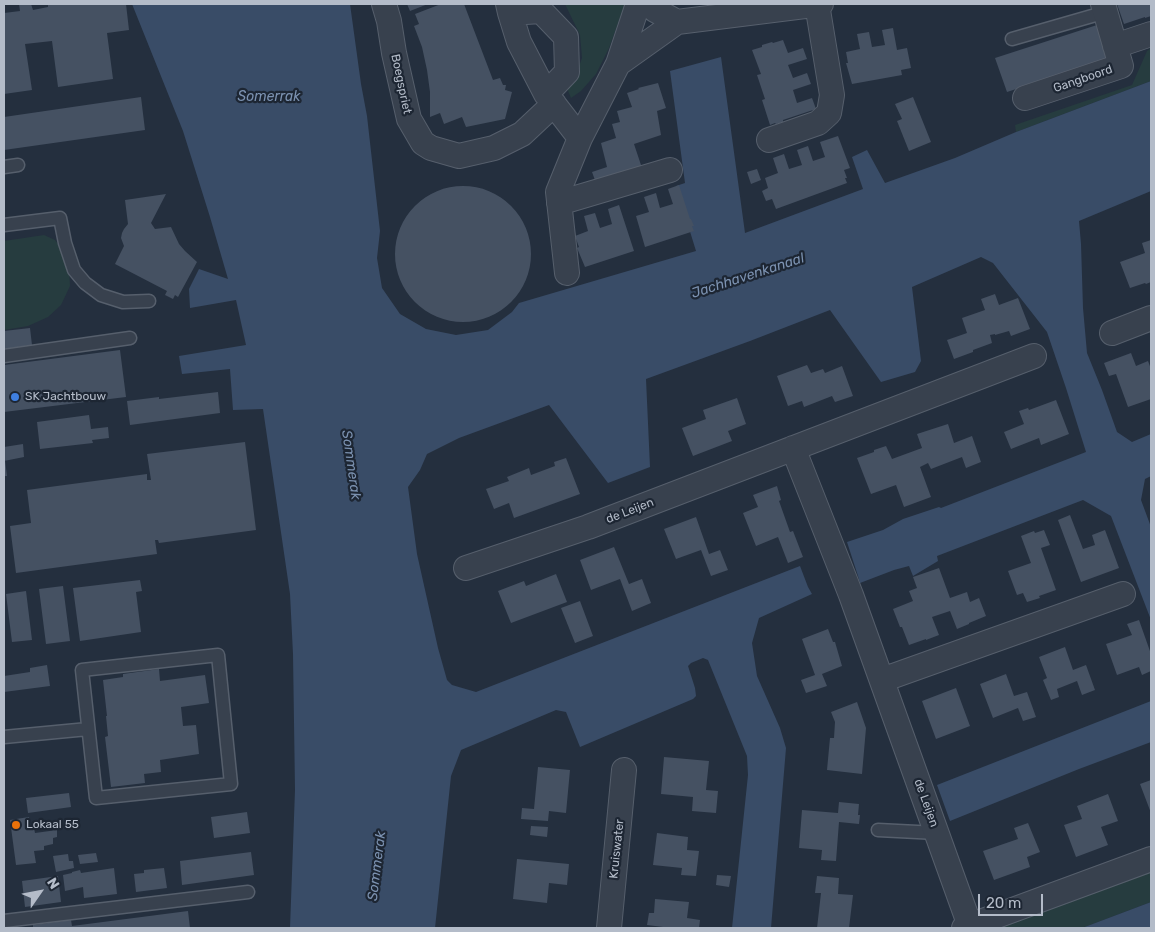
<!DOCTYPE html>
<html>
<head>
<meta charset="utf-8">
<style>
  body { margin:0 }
  #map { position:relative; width:1155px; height:932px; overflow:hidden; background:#242f3e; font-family:Rubik,sans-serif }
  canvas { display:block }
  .frame { position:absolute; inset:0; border:5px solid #b4bcc9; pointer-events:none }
  .north { position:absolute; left:15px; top:867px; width:50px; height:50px; -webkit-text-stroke:4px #1d2633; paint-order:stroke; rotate:57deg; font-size:14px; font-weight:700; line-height:20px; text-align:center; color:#b4bcc9 }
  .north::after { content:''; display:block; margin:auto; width:18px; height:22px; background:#b4bcc9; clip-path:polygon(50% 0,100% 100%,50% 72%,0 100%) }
  .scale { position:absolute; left:978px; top:894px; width:65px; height:22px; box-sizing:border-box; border:2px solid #b4bcc9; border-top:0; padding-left:6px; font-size:15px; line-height:18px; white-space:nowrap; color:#b4bcc9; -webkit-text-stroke:4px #1d2633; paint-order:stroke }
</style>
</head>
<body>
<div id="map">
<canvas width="1155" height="932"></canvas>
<div class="frame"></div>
<div class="north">N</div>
<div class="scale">20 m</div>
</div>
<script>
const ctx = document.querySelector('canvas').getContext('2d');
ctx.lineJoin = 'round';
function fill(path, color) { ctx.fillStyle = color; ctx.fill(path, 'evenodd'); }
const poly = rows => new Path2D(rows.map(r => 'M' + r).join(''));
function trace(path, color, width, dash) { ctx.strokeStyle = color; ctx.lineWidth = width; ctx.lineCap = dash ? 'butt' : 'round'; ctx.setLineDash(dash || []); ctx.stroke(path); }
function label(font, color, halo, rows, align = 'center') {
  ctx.font = font + ' Rubik,sans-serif'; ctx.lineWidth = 4.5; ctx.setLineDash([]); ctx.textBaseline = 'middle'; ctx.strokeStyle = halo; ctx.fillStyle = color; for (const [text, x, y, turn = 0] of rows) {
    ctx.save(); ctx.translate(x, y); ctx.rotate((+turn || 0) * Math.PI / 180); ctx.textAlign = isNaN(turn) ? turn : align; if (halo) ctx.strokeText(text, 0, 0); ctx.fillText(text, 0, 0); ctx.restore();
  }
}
const green = poly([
  [565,4,625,4,609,48,596,74,581,91,571,98,566,86,576,75,582,58,580,35],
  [1151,48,1151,81,1016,132,1015,125,1132,85,1147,51],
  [44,235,55,240,64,251,69,268,70,286,61,305,48,317,28,326,4,330,4,241],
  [1151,869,1151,902,1082,928,991,928]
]);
const water = poly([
  [132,4,350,4,361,84,367,116,380,231,377,258,382,288,400,314,426,329,456,335,488,330,512,312,519,303,696,251,676,186,685,183,670,71,721,57,745,233,863,189,852,157,867,150,885,183,955,158,1016,132,1151,81,1151,191,1079,221,1081,244,1083,308,1087,353,1102,390,1117,432,1132,442,1151,434,1151,476,1145,479,1141,500,1151,527,1151,620,1111,516,1083,500,937,556,938,561,913,576,909,566,894,570,860,583,858,576,847,542,883,530,903,519,939,507,941,508,1086,452,1066,388,1047,332,993,263,981,257,912,287,921,361,915,372,881,382,830,310,750,341,646,379,650,467,608,483,549,405,459,438,427,454,420,470,408,487,417,554,438,648,447,680,452,685,476,692,800,566,808,587,812,594,759,618,752,643,757,676,780,728,786,748,771,928,732,928,748,775,747,756,708,660,703,658,691,663,688,666,695,688,696,696,693,699,580,747,566,712,556,710,461,750,451,776,435,928,290,928,295,790,293,654,290,594,263,409,233,410,230,369,182,374,179,356,246,345,236,300,190,308,189,289,199,269,228,279,210,217,183,131],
  [1151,701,1151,742,1079,769,950,821,937,785],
  [1151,902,1151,928,1082,928]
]);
const building = poly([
  [19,4,31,4,33,10,48,7,48,4,126,4,129,30,107,33,113,79,58,87,52,41,25,44,32,90,4,94,4,13,20,11],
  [407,4,428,4,410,11],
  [441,4,464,4,493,80,500,78,503,85,506,85,505,90,512,92,505,119,466,127,462,117,444,124,440,113,430,117,430,92,427,70,422,47,414,26,419,24,415,14],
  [1117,4,1151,4,1151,16,1145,18,1145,17,1124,24],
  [1097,25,1108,59,1007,92,995,58],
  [893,28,897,50,907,48,911,68,901,70,902,75,852,84,846,63,848,63,846,52,860,49,857,34,869,32,872,47,885,45,882,30],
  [783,40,788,53,803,48,807,59,788,65,793,78,807,73,811,84,793,90,797,103,812,98,816,109,783,120,783,122,776,124,775,123,770,125,762,100,765,99,757,75,761,74,752,50,762,47,762,45,772,42,773,43],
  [658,83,666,108,657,111,661,135,634,144,642,168,596,183,592,172,607,167,601,143,616,138,612,124,620,122,617,111,632,107,627,93,639,89,638,88],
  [141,97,145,130,4,150,4,117],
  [913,97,931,142,909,151,897,121,902,119,895,104],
  [838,136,850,168,844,170,847,178,845,178,847,183,776,209,772,199,766,201,762,191,768,188,765,178,778,173,773,158,784,154,789,169,802,165,797,150,808,146,813,161,825,157,820,142],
  [757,169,761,180,751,184,747,172],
  [679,185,690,219,691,219,694,226,692,226,694,231,645,247,636,216,649,212,644,197,656,193,660,208,673,204,668,189],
  '395 254a68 68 0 1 1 136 0a68 68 0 1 1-136 0Z',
  [166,194,151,223,155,229,171,227,179,244,185,251,197,262,178,297,175,295,173,299,165,295,167,291,115,264,124,246,121,238,122,233,124,229,128,224,125,200],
  [619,205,634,251,585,267,577,248,579,247,575,236,588,231,584,216,595,213,600,228,612,224,608,209],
  [1151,240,1151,282,1146,284,1145,283,1130,288,1120,262,1145,253,1142,243],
  [995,294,999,305,1018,298,1030,329,1011,336,1009,331,995,335,995,334,990,335,992,343,973,350,973,352,954,359,947,340,967,333,962,318,985,310,981,299],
  [30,328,32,345,4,349,4,331],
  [120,350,126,397,4,412,4,365],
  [1131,353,1136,366,1148,361,1151,369,1151,399,1128,407,1116,374,1109,376,1104,363],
  [807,365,811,373,823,369,825,373,842,366,853,396,835,402,832,396,804,407,802,401,788,406,777,376],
  [218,392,220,413,130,425,127,401,159,397,159,399],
  [737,398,746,424,728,431,732,441,693,456,682,428,706,419,703,410],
  [1056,400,1069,434,1041,445,1039,438,1011,449,1004,432,1024,424,1019,411,1028,408,1029,410],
  [89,415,91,429,108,427,109,438,92,440,93,443,40,449,37,422],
  [948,424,954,443,972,436,981,462,966,468,962,457,931,469,928,463,920,467,931,497,904,507,896,485,871,494,857,458,874,452,874,450,886,446,892,459,922,448,917,434],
  [245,442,256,530,159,543,158,540,155,540,157,554,16,573,10,526,31,523,27,490,147,474,147,480,151,480,147,454],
  [23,444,24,457,4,461,4,447],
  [566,458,580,494,514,518,509,503,494,509,486,489,509,481,507,477,529,468,531,475,555,466,554,462],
  [5,460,7,476,4,476,4,461],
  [777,486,781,500,779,501,790,532,793,531,803,557,788,563,778,537,756,546,743,513,758,507,753,495],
  [1070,515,1083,549,1095,545,1092,535,1105,530,1119,568,1081,582,1058,520],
  [696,517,709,554,720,550,728,570,711,576,701,550,676,559,664,529],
  [1044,530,1050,545,1041,548,1056,590,1039,596,1040,598,1027,602,1023,593,1017,595,1008,571,1031,563,1021,536,1034,531,1035,533],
  [614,547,629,584,642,579,651,603,632,611,620,579,591,590,580,560],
  [939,568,950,598,967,592,970,602,979,598,986,616,969,623,969,624,957,629,950,611,932,617,939,635,926,640,926,639,909,645,902,627,900,627,893,609,913,601,909,591,917,588,913,577],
  [556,574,567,602,511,623,498,591,524,581,526,586],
  [140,580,142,591,136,592,141,632,80,641,73,588],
  [63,586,70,641,46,644,39,589],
  [26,591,32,640,12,642,6,594],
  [580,601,593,636,575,643,561,608],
  [1139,620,1151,654,1151,671,1142,675,1139,667,1117,675,1106,644,1132,635,1127,624],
  [828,629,833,642,835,642,842,666,822,674,827,686,806,693,801,680,815,675,802,639],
  [1065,647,1073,670,1086,665,1095,690,1082,695,1077,681,1057,689,1059,697,1051,700,1043,680,1047,678,1039,657],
  [47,665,50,686,4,692,4,676,30,672,30,668],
  [159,669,160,681,205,675,209,703,181,707,183,726,196,725,199,754,160,760,161,772,144,774,145,783,111,787,105,737,108,736,106,716,107,716,103,680,123,677,123,674],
  [1006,674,1014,696,1027,692,1036,717,1023,721,1018,708,993,718,980,684],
  [956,688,970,726,936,739,922,701],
  [857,702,866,728,862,774,827,770,830,738,834,738,835,722,831,712],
  [664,757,709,761,706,790,718,791,716,813,692,811,693,797,661,794],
  [538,767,570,770,566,813,549,811,548,821,521,819,522,808,534,809],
  [1151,780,1151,813,1140,784],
  [69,793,71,807,28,813,26,798],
  [1108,794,1118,821,1101,827,1108,845,1076,857,1064,825,1082,819,1077,806],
  [839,802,859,804,858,815,860,815,859,824,839,822,836,861,821,860,822,850,799,848,802,810,838,813],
  [247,812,250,833,214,838,211,817],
  [29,817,31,829,34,828,35,833,57,830,57,837,53,838,53,844,44,846,44,850,34,851,36,863,16,865,10,820],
  [1028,823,1040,852,1027,857,1030,867,994,880,983,851,1018,839,1014,828],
  [531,826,548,827,547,837,530,835],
  [657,833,688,837,687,850,699,851,696,876,681,875,682,868,653,865],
  [251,852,254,875,182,885,180,861],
  [96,853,98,862,80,864,78,855],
  [68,854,69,861,73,861,74,868,56,872,53,856],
  [517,859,569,864,567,885,549,883,547,903,513,899],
  [114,868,117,894,84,898,83,887,65,891,63,875,72,873,72,872,80,870,81,873],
  [164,868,167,888,136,892,134,874,144,873,144,870],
  [717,875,731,876,729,887,716,885],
  [58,876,61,902,25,907,22,881],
  [817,876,839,878,838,894,853,895,849,928,817,928,821,893,815,893],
  [655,899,689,902,687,918,700,920,699,928,662,928,663,927,647,925,649,913,654,913],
  [188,911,190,928,33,928,33,925,71,920,72,926]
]);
const lane = poly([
  [1012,39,1106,12],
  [4,167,18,165],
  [4,225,60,218,65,243,74,270,85,283,101,295,123,302,149,301],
  [4,356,130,338],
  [218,655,231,784,96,798,82,670,218,655],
  [4,737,88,729],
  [878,830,937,833],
  [4,921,248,892]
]);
const street = poly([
  [384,4,389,21,394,53,409,119,423,143,431,148,459,156,494,148,522,134,554,104],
  [508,4,510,13,519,42,546,94,580,138],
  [649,4,655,10,677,22,821,4],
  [510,13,541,11,566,37,567,72,546,94],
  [1115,46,1151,34],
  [618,64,677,22],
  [1025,98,1121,66,1103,4],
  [769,140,818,123,829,113,832,95,817,4],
  [559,203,670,170],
  [567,273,558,192,580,138,618,64,638,4],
  [1112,333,1151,318],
  [793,448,851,595,970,926],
  [466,568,588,527,1034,356],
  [882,680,1123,594],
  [609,928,624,770],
  [964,928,1151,859]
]);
const markers = [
  [15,397,5,"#3f7fe0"],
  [16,825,5,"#e8710a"]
];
const streetNames = [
  ["Gangboord",1083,79,-19],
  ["Boegspriet",401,84,78],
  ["de Leijen",630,511,-21],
  ["de Leijen",926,803,70],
  ["Kruiswater",617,849,-84]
];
const poiNames = [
  ["SK Jachtbouw",25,397],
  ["Lokaal 55",26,825]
];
const waterNames = [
  ["Somerrak",269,97],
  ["Jachhavenkanaal",748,276,-18],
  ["Sommerak",351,465,82],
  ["Sommerak",377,866,-83]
];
fill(green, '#263c3f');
fill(water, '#394c67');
fill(building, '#455162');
trace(lane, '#565f6c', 15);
trace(street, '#565f6c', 26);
trace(lane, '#38414e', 12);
trace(street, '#38414e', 24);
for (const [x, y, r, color] of markers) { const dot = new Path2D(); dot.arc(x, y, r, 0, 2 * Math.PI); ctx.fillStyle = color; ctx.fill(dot); trace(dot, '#1d2633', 2); }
label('12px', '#b4bcc9', '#1d2633', streetNames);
label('12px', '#b4bcc9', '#1d2633', poiNames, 'left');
label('italic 14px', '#7c92b1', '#1d2633', waterNames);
</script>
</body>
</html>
